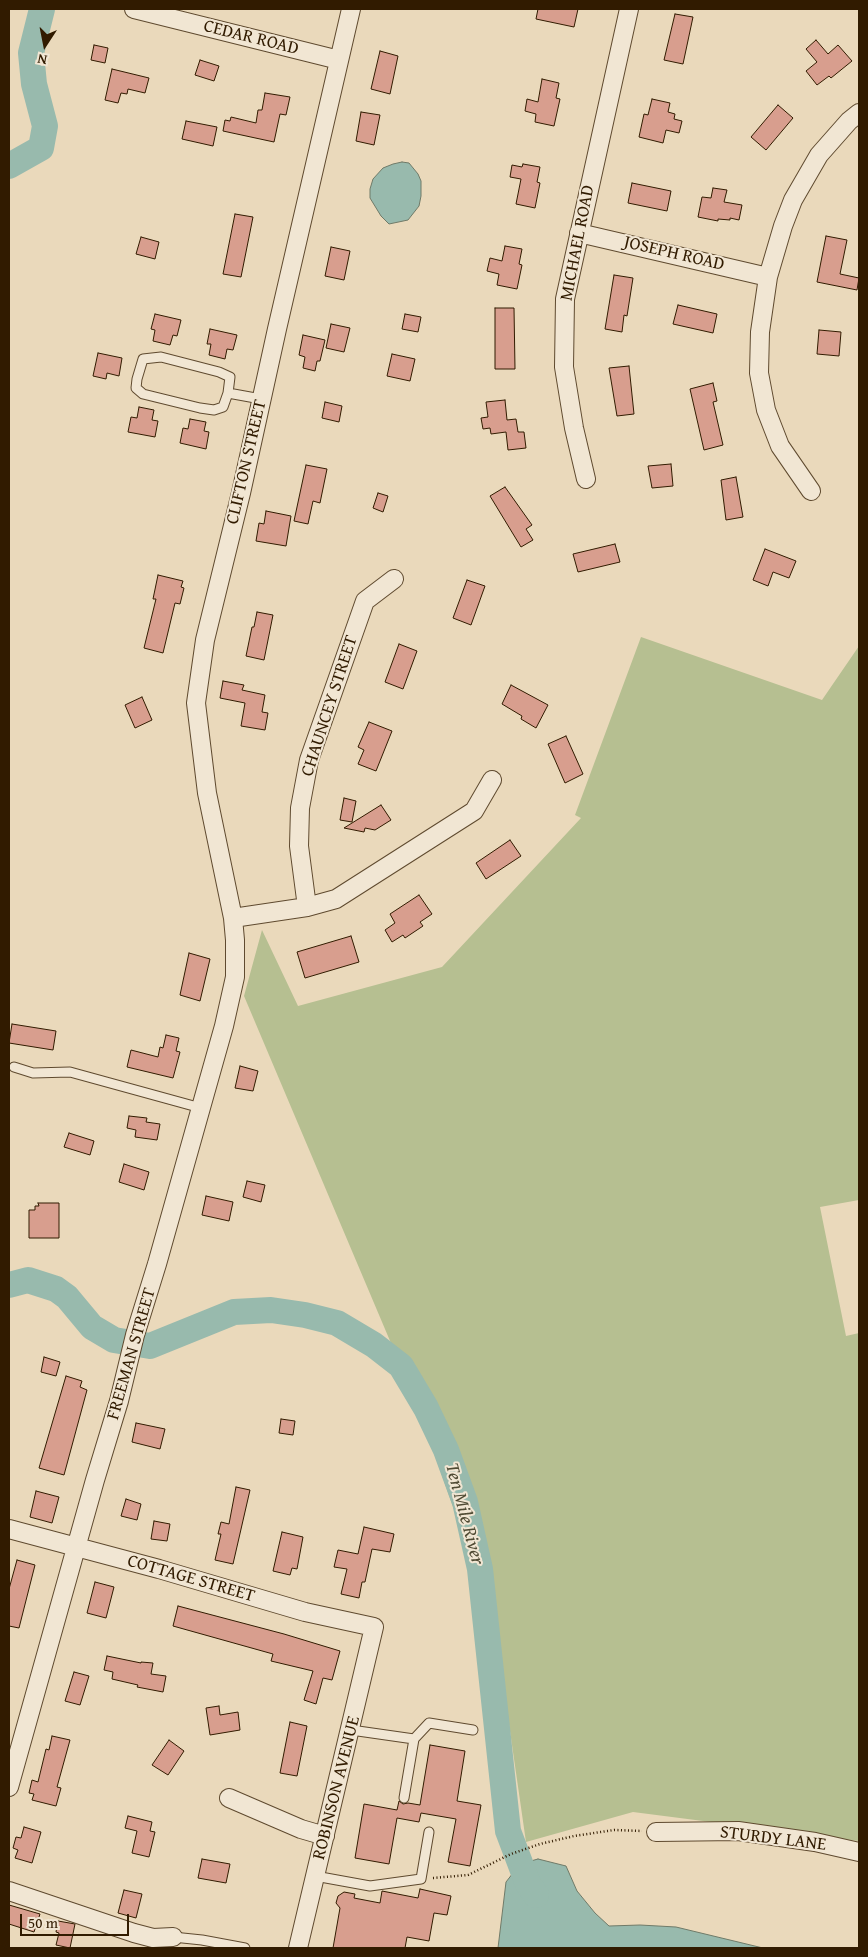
<!DOCTYPE html>
<html>
<head>
<meta charset="utf-8">
<style>
  body { margin:0 }
  #map { position:relative; width:868px; height:1957px; overflow:hidden; background:#ead9bb; font-family:"Gentium Book Plus",serif }
  canvas { display:block }
  .frame { position:absolute; inset:0; border:10px solid #311b00; pointer-events:none }
  .north { position:absolute; left:20px; top:20px; width:50px; height:50px; -webkit-text-stroke:4px #f1e6d3; paint-order:stroke; rotate:191deg; font-size:14px; font-weight:700; line-height:20px; text-align:center; color:#311b00 }
  .north::after { content:''; display:block; margin:auto; width:18px; height:22px; background:#311b00; clip-path:polygon(50% 0,100% 100%,50% 72%,0 100%) }
  .scale { position:absolute; left:20px; top:1914px; width:109px; height:22px; box-sizing:border-box; border:2px solid #311b00; border-top:0; padding-left:6px; font-size:15px; line-height:18px; white-space:nowrap; color:#311b00; -webkit-text-stroke:4px #f1e6d3; paint-order:stroke }
</style>
</head>
<body>
<div id="map">
<canvas width="868" height="1957"></canvas>
<div class="frame"></div>
<div class="north">N</div>
<div class="scale">50 m</div>
</div>
<script>
const ctx = document.querySelector('canvas').getContext('2d');
ctx.lineJoin = 'round';
function fill(path, color) { ctx.fillStyle = color; ctx.fill(path, 'evenodd'); }
const poly = rows => new Path2D(rows.map(r => 'M' + r).join(''));
function trace(path, color, width, dash) { ctx.strokeStyle = color; ctx.lineWidth = width; ctx.lineCap = dash ? 'butt' : 'round'; ctx.setLineDash(dash || []); ctx.stroke(path); }
function label(font, color, halo, rows, align = 'center') {
  ctx.font = font + ' "Gentium Book Plus",serif'; ctx.lineWidth = 4; ctx.setLineDash([]); ctx.textBaseline = 'middle'; ctx.strokeStyle = halo; ctx.fillStyle = color; for (const [text, x, y, turn = 0] of rows) {
    ctx.save(); ctx.translate(x, y); ctx.rotate((+turn || 0) * Math.PI / 180); ctx.textAlign = isNaN(turn) ? turn : align; if (halo) ctx.strokeText(text, 0, 0); ctx.fillText(text, 0, 0); ctx.restore();
  }
}
const green = poly([
  [641,637,822,700,859,646,859,1200,820,1207,846,1336,859,1333,859,1841,633,1812,526,1842,496,1634,480,1584,418,1407,244,996,262,930,298,1006,442,967,581,818,575,815]
]);
const water = poly([
  [402,162,409,163,418,174,421,181,421,196,419,206,408,220,389,224,381,216,370,198,370,189,373,179,383,168,393,164,402,162],
  [538,1859,566,1866,577,1891,595,1913,609,1926,640,1925,676,1927,763,1948,498,1948,506,1882,520,1864,538,1859]
]);
const river = poly([
  [9,166,41,148,45,126,34,84,31,53,42,9],
  [9,1285,28,1280,56,1289,67,1297,92,1327,114,1340,150,1346,234,1312,271,1310,305,1315,337,1323,374,1345,401,1366,426,1408,446,1450,465,1502,480,1569,508,1831,528,1884,536,1895]
]);
const building = poly([
  [538,9,578,9,574,27,536,19,538,9],
  [675,14,693,17,683,64,664,60,675,14],
  [816,40,828,54,838,45,852,61,831,78,829,76,817,85,806,71,817,62,806,49,816,40],
  [94,45,108,48,105,63,91,60,94,45],
  [380,51,398,56,390,94,371,89,380,51],
  [200,60,219,66,214,81,195,75,200,60],
  [112,69,149,78,145,93,128,89,127,94,121,93,118,103,105,100,112,69],
  [542,79,559,83,556,98,560,99,554,126,535,122,536,114,525,111,527,99,538,102,542,79],
  [265,93,290,97,286,115,280,114,274,142,223,131,225,120,230,121,231,117,256,123,258,110,262,110,265,93],
  [652,99,670,103,668,112,675,114,674,119,682,121,679,133,666,130,663,143,639,137,644,114,648,115,652,99],
  [778,105,793,118,766,150,751,137,778,105],
  [361,112,380,115,374,145,356,141,361,112],
  [186,121,217,127,213,146,182,139,186,121],
  [523,164,540,167,537,182,540,183,535,208,516,204,521,179,510,177,512,165,522,167,523,164],
  [632,183,671,191,667,211,628,203,632,183],
  [713,188,727,190,724,202,742,205,739,220,730,218,730,220,718,219,718,221,698,217,702,197,711,198,713,188],
  [235,214,253,217,241,277,223,274,235,214],
  [826,236,847,240,840,274,859,278,857,290,817,282,826,236],
  [141,237,159,242,155,259,136,254,141,237],
  [505,246,522,249,519,264,522,265,517,289,497,285,499,274,487,271,490,258,502,261,505,246],
  [331,247,350,251,344,280,325,276,331,247],
  [614,275,633,278,627,316,624,315,622,332,605,329,614,275],
  [678,305,717,314,713,333,673,324,678,305],
  [495,308,514,308,515,369,495,369,495,308],
  [155,314,181,320,177,336,173,335,170,345,153,341,155,330,151,329,155,314],
  [405,314,421,317,418,332,402,329,405,314],
  [331,324,350,328,344,352,326,348,331,324],
  [210,329,237,335,233,350,227,349,225,359,209,355,211,344,207,344,210,329],
  [819,330,841,332,839,356,817,354,819,330],
  [303,335,325,340,320,361,317,361,315,371,303,368,305,357,299,355,303,335],
  [98,353,122,358,119,376,107,373,106,379,93,376,98,353],
  [392,354,415,359,410,381,387,376,392,354],
  [629,366,634,414,617,416,609,368,629,366],
  [713,383,717,401,713,402,723,445,704,450,690,389,713,383],
  [505,400,507,420,516,419,518,432,524,432,526,448,508,450,506,432,491,434,490,428,483,429,481,418,488,417,486,402,505,400],
  [325,402,342,406,339,422,322,418,325,402],
  [139,407,154,410,152,420,158,421,155,437,128,432,131,417,137,418,139,407],
  [190,419,206,422,204,431,209,432,206,449,180,443,183,428,188,429,190,419],
  [671,464,673,486,652,488,648,466,671,464],
  [306,465,327,469,320,503,313,501,308,524,294,521,306,465],
  [736,477,743,517,726,520,721,480,736,477],
  [505,487,532,525,526,529,533,540,521,547,490,496,505,487],
  [378,493,388,496,383,512,373,508,378,493],
  [266,511,291,516,286,546,256,541,259,523,264,524,266,511],
  [615,544,620,562,578,572,573,554,615,544],
  [765,549,796,561,789,578,773,572,768,586,753,580,765,549],
  [158,575,183,581,181,587,184,588,180,604,175,603,163,653,144,648,156,599,153,599,158,575],
  [467,580,485,586,471,625,453,618,467,580],
  [257,612,273,615,264,660,246,656,252,627,254,627,257,612],
  [399,644,417,651,403,689,385,682,399,644],
  [223,681,244,685,242,690,265,695,262,712,268,713,265,730,241,726,245,703,220,698,223,681],
  [511,685,548,705,536,728,521,719,522,716,502,704,511,685],
  [142,697,152,720,135,728,125,705,142,697],
  [369,722,392,731,376,771,358,764,364,750,358,747,369,722],
  [566,736,583,774,565,783,548,744,566,736],
  [344,798,356,801,352,822,340,820,344,798],
  [381,805,391,820,375,830,365,828,364,832,344,828,381,805],
  [510,840,521,856,486,879,476,863,510,840],
  [419,895,432,914,420,922,423,926,405,938,403,935,392,942,385,930,395,923,390,914,419,895],
  [351,936,359,962,305,978,297,952,351,936],
  [189,953,210,959,200,1001,180,995,189,953],
  [12,1024,56,1031,53,1050,9,1043,12,1024],
  [166,1035,179,1038,176,1051,180,1052,173,1078,127,1067,131,1050,158,1057,160,1047,163,1048,166,1035],
  [240,1066,258,1071,253,1091,235,1088,240,1066],
  [129,1116,147,1118,146,1122,160,1124,157,1140,135,1137,136,1130,127,1128,129,1116],
  [69,1133,94,1141,90,1155,64,1147,69,1133],
  [124,1164,149,1172,144,1190,119,1182,124,1164],
  [247,1181,265,1185,261,1202,243,1197,247,1181],
  [206,1196,233,1202,229,1221,202,1215,206,1196],
  [38,1203,59,1203,59,1238,29,1238,29,1210,35,1210,35,1206,39,1206,38,1203],
  [44,1357,60,1362,56,1376,41,1372,44,1357],
  [66,1376,82,1381,80,1387,87,1390,64,1475,39,1468,66,1376],
  [281,1419,295,1421,293,1435,279,1433,281,1419],
  [136,1423,165,1429,160,1449,132,1442,136,1423],
  [236,1487,250,1490,233,1564,215,1560,221,1534,218,1534,221,1522,229,1524,236,1487],
  [36,1491,59,1497,52,1523,30,1517,36,1491],
  [126,1499,141,1504,137,1520,121,1516,126,1499],
  [154,1521,170,1524,167,1541,151,1539,154,1521],
  [364,1527,394,1534,390,1552,372,1549,365,1582,362,1582,359,1598,341,1594,347,1569,334,1567,338,1550,358,1554,364,1527],
  [282,1532,303,1537,297,1569,292,1568,290,1575,273,1571,282,1532],
  [17,1560,35,1565,19,1628,9,1626,9,1589,17,1560],
  [95,1582,114,1587,106,1618,87,1613,95,1582],
  [178,1606,284,1634,340,1651,332,1680,323,1678,316,1704,304,1700,313,1671,271,1661,273,1654,173,1626,178,1606],
  [107,1656,141,1663,141,1662,153,1663,151,1674,166,1676,163,1692,137,1687,138,1685,112,1679,113,1672,104,1670,107,1656],
  [74,1672,89,1676,80,1705,65,1701,74,1672],
  [219,1706,220,1715,238,1712,240,1730,210,1735,206,1708,219,1706],
  [290,1722,307,1726,297,1776,280,1773,290,1722],
  [52,1736,70,1740,57,1787,61,1788,56,1806,32,1800,34,1794,29,1793,32,1780,38,1782,46,1749,49,1750,52,1736],
  [169,1740,184,1751,168,1775,152,1765,169,1740],
  [430,1745,465,1751,457,1801,481,1805,470,1866,448,1862,456,1819,421,1813,419,1822,397,1818,389,1864,355,1858,364,1804,397,1810,399,1801,403,1804,408,1803,420,1805,430,1745],
  [128,1816,152,1822,150,1831,155,1832,149,1857,132,1853,137,1831,125,1828,128,1816],
  [24,1827,41,1832,32,1863,15,1858,18,1850,13,1848,16,1837,21,1838,24,1827],
  [202,1859,230,1864,226,1883,198,1878,202,1859],
  [420,1889,451,1896,447,1915,434,1913,429,1941,407,1937,405,1948,333,1948,340,1908,336,1903,338,1896,344,1892,355,1894,354,1898,380,1903,382,1891,418,1898,420,1889],
  [124,1890,142,1894,136,1918,118,1913,124,1890],
  [9,1905,40,1914,34,1932,9,1924,9,1905],
  [58,1921,75,1924,70,1948,56,1945,59,1933,56,1932,58,1921]
]);
const path = poly([
  [433,1878,468,1875,511,1854,540,1844,574,1836,614,1830,642,1831]
]);
const lane = poly([
  [228,393,230,377,219,372,161,357,143,359,137,379,136,388,143,394,200,408,214,410,223,407,228,393,261,399],
  [14,1067,33,1073,70,1072,201,1108],
  [351,1730,414,1739,429,1723,473,1730],
  [404,1798,414,1739],
  [315,1876,370,1886,421,1879,429,1832],
  [173,1937,202,1940,245,1948]
]);
const street = poly([
  [134,9,339,60],
  [579,233,768,277],
  [586,479,574,428,564,367,565,299,629,9],
  [811,491,780,446,766,410,759,373,760,332,768,277,783,226,793,200,819,155,849,121,859,113],
  [307,907,299,846,300,808,309,760,365,601,394,579],
  [233,918,307,907,336,899,474,811,492,780],
  [9,1529,159,1569,305,1612,374,1627,298,1948],
  [9,1787,95,1480,119,1401,135,1335,157,1264,202,1104,224,1026,235,977,235,940,233,918,207,793,196,703,205,640,241,493,277,329,351,9],
  [229,1798,301,1829,325,1836],
  [656,1832,738,1831,815,1842,859,1852],
  [9,1891,134,1933,153,1938,173,1937]
]);
const streetNames = [
  ["CEDAR ROAD",251,38,14],
  ["MICHAEL ROAD",578,243,-79],
  ["JOSEPH ROAD",674,254,13],
  ["CLIFTON STREET",247,462,-77],
  ["CHAUNCEY STREET",330,706,-72],
  ["FREEMAN STREET",132,1354,-74],
  ["COTTAGE STREET",191,1579,16],
  ["ROBINSON AVENUE",337,1788,-76],
  ["STURDY LANE",773,1839,7]
];
const waterNames = [
  ["Ten Mile River",464,1514,75]
];
fill(green, '#b6bf91');
fill(water, '#98baad');
trace(water, '#6f7a68', 1);
trace(river, '#98baad', 26);
fill(building, '#d89e8e');
trace(building, '#311b00', 1);
trace(lane, '#5f4a2f', 11);
trace(street, '#5f4a2f', 20);
trace(path, '#311b00', 2.5, [1, 2.5]);
trace(lane, '#f1e6d3', 9);
trace(street, '#f1e6d3', 18);
label('18px', '#311b00', '#f1e6d3', streetNames);
label('italic 19px', '#504b34', '#f1e6d3', waterNames);
</script>
</body>
</html>
